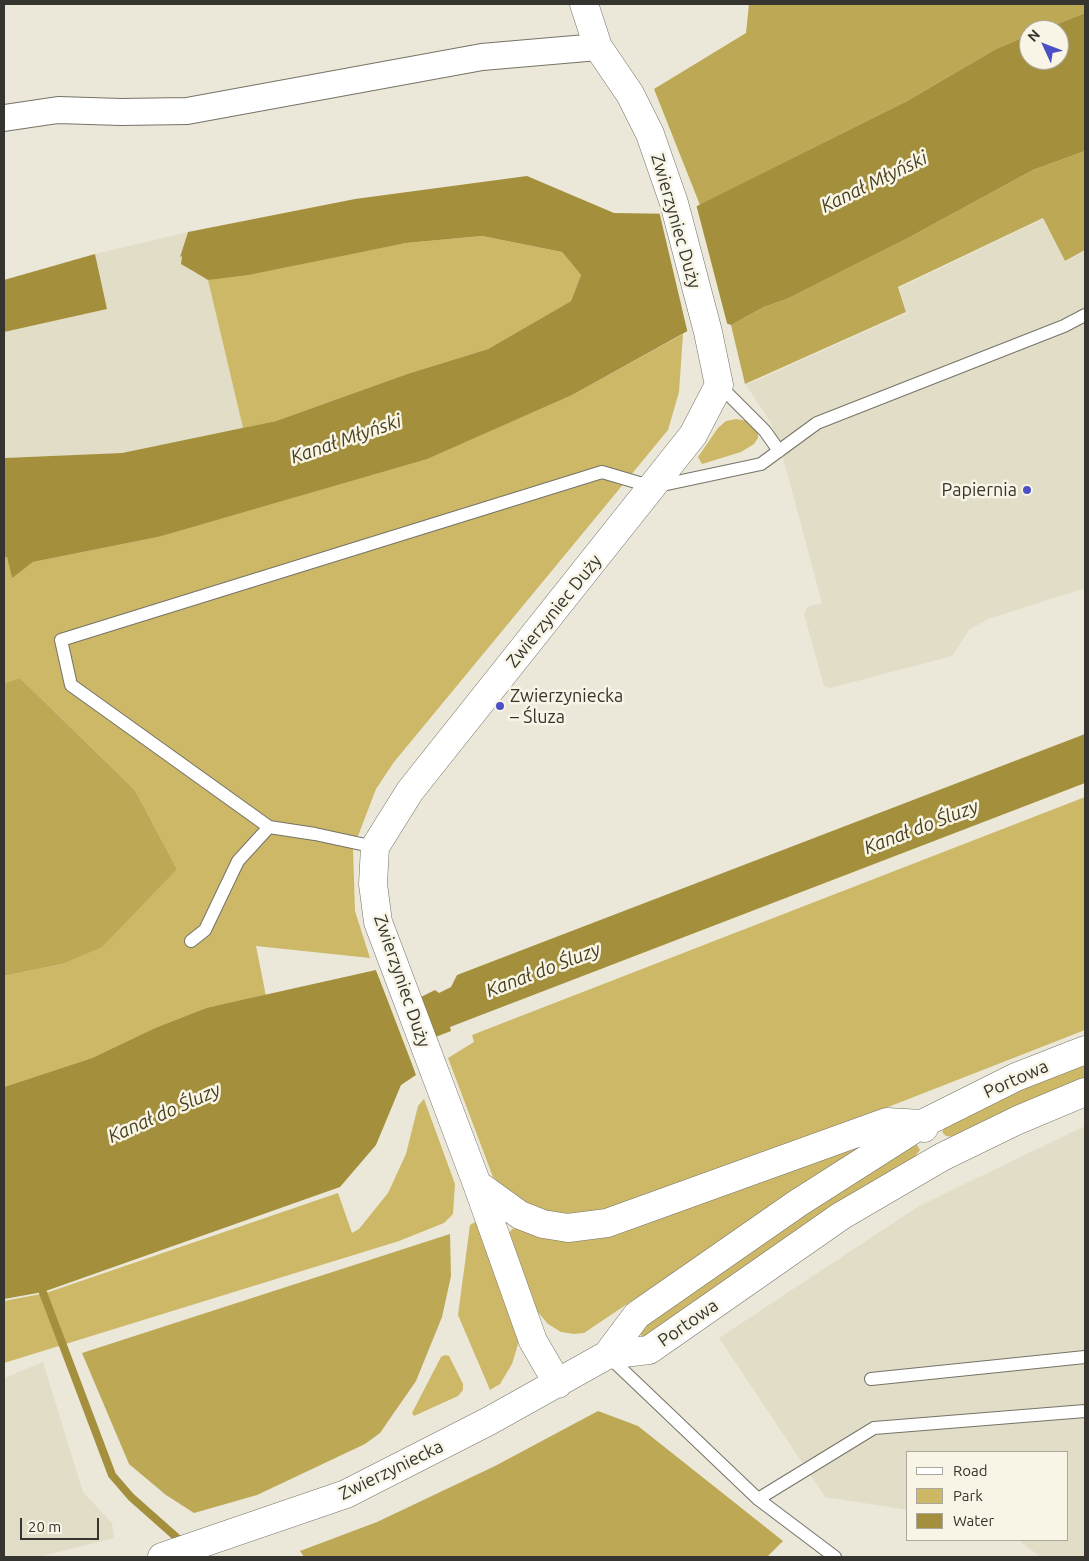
<!DOCTYPE html>
<html>
<head>
<meta charset="utf-8">
<style>
  body { margin:0 }
  #map { position:relative; width:1089px; height:1561px; overflow:hidden; background:#ebe8d9; font-family:Ubuntu,sans-serif }
  canvas { display:block }
  .frame { position:absolute; inset:0; border:5px solid #35342e; pointer-events:none }
  .legend { position:absolute; left:906px; top:1451px; width:162px; height:90px; box-sizing:border-box; background:#f8f5e6; border:1px solid #aaa89c; margin:0; padding:6px 9px; list-style:none; font-size:15px; color:#35342e }
  .legend li { display:flex; align-items:center; gap:10px; height:25px }
  .legend b { width:25px; border:1px solid #aaa89c }
  .north { position:absolute; left:1019px; top:20px; width:50px; height:50px; box-sizing:border-box; background:#f8f5e6; border:1px solid #aaa89c; border-radius:50%; rotate:313deg; font-size:14px; font-weight:700; line-height:20px; text-align:center; color:#35342e }
  .north::after { content:''; display:block; margin:auto; width:18px; height:22px; background:#4c50c6; clip-path:polygon(50% 0,100% 100%,50% 72%,0 100%) }
  .scale { position:absolute; left:20px; top:1518px; width:79px; height:22px; box-sizing:border-box; border:2px solid #35342e; border-top:0; padding-left:6px; font-size:15px; line-height:18px; white-space:nowrap; color:#35342e; -webkit-text-stroke:4px #f8f5e6; paint-order:stroke }
</style>
</head>
<body>
<div id="map">
<canvas width="1089" height="1561"></canvas>
<div class="frame"></div>
<ul class="legend">
<li><b style="height:6px;background:#fff"></b>Road</li>
<li><b style="height:14px;background:#ccb867"></b>Park</li>
<li><b style="height:14px;background:#a4903c"></b>Water</li>
</ul>
<div class="north">N</div>
<div class="scale">20 m</div>
</div>
<script>
const ctx = document.querySelector('canvas').getContext('2d');
ctx.lineJoin = 'round';
function fill(path, color) { ctx.fillStyle = color; ctx.fill(path, 'evenodd'); }
const poly = rows => new Path2D(rows.map(r => 'M' + r).join(''));
function trace(path, color, width, dash) { ctx.strokeStyle = color; ctx.lineWidth = width; ctx.lineCap = dash ? 'butt' : 'round'; ctx.setLineDash(dash || []); ctx.stroke(path); }
function label(font, color, halo, rows, align = 'center') {
  ctx.font = font + ' Ubuntu,sans-serif'; ctx.lineWidth = 5; ctx.setLineDash([]); ctx.textBaseline = 'middle'; ctx.strokeStyle = halo; ctx.fillStyle = color; for (const [text, x, y, turn = 0] of rows) {
    ctx.save(); ctx.translate(x, y); ctx.rotate((+turn || 0) * Math.PI / 180); ctx.textAlign = isNaN(turn) ? turn : align; if (halo) ctx.strokeText(text, 0, 0); ctx.fillText(text, 0, 0); ctx.restore();
  }
}
const built = poly([
  [1043,219,1065,262,1085,251,1085,588,988,619,969,630,952,656,830,688,824,686,804,614,807,607,822,603,787,472,771,423,746,385,907,313,899,288],
  [188,232,180,256,182,255,191,271,208,280,243,428,122,453,4,458,4,332,106,309,95,254],
  [1085,1126,1085,1557,1041,1557,1018,1540,1068,1540,1068,1452,908,1452,908,1510,825,1497,719,1338,919,1206],
  [43,1362,83,1492,112,1523,114,1538,38,1557,4,1557,4,1378]
]);
const green = poly([
  [482,236,562,252,581,275,571,301,488,349,407,374,276,421,243,428,208,280,406,243],
  [683,334,679,392,668,430,394,762,376,789,353,849,355,911,370,958,256,946,266,996,206,1008,155,1028,92,1058,4,1087,4,976,62,964,177,869,135,790,20,678,4,683,4,557,7,556,12,577,33,562,158,537,574,394],
  [736,419,748,421,758,430,758,438,754,444,741,452,702,464,698,457,718,428,726,421],
  [1085,797,1085,1030,617,1213,579,1218,536,1210,508,1191,493,1177,448,1058,474,1042,472,1035],
  [1085,1063,1085,1079,954,1137,946,1136,942,1132,947,1124,987,1103],
  [424,1099,455,1184,453,1214,444,1223,399,1241,4,1363,4,1301,46,1293,338,1193,352,1233,359,1229,388,1193,406,1154,418,1106],
  [868,1142,584,1333,574,1334,561,1332,548,1324,536,1310,507,1236,512,1229,520,1227,566,1237],
  [917,1145,920,1150,913,1159,653,1334,642,1337,639,1332,642,1325,790,1220,905,1147],
  [477,1221,519,1341,512,1364,500,1384,490,1390,458,1315,470,1225],
  [445,1355,449,1356,463,1384,463,1390,458,1396,414,1416,412,1413,441,1357]
]);
const forest = poly([
  [749,4,1085,4,1085,13,1042,30,1029,30,1029,35,996,49,907,101,700,205,654,89,746,33],
  [1085,151,1085,250,1065,261,1043,218,898,287,906,312,745,384,731,325,764,307,787,299,908,238,1033,170],
  [20,678,135,790,177,869,102,947,62,964,4,976,4,683],
  [450,1234,451,1276,442,1317,416,1381,380,1433,365,1444,257,1495,194,1513,166,1495,129,1464,82,1353],
  [598,1411,638,1426,783,1541,767,1557,304,1557,300,1551,377,1522,495,1466]
]);
const water = poly([
  [1085,13,1085,151,1033,170,908,238,787,299,764,307,731,325,711,318,574,394,427,459,158,537,33,562,12,578,7,557,4,557,4,458,122,453,276,421,407,374,488,349,571,301,581,275,562,252,482,236,406,243,248,275,208,280,181,264,182,256,180,257,188,232,355,199,527,176,614,213,681,214,907,101,996,49,1029,35,1029,60,1059,60,1059,30,1042,30],
  [95,254,107,309,4,332,4,280],
  [1085,734,1085,783,450,1027,451,1031,407,1048,416,1075,401,1085,376,1145,340,1187,43,1292,4,1299,4,1087,92,1058,155,1028,206,1008,376,970,393,1011,435,990,439,993,451,987,457,975]
]);
const pier = poly([
  [696,204,728,327,711,321,688,334,659,211,681,211],
  [378,969,394,1008,420,995,437,1039,410,1050,418,1074,417,1077,376,970]
]);
const stream = poly([
  [39,1282,112,1475,131,1497,184,1544]
]);
const lane = poly([
  [719,385,765,431,779,451],
  [269,827,315,834,375,847],
  [191,941,205,930,238,861,269,827,71,685,61,640,602,472,653,487,761,464,817,423,1064,326,1085,315],
  [607,1355,758,1499,835,1557],
  [871,1379,1085,1357],
  [758,1499,874,1428,1085,1411]
]);
const street = poly([
  [4,118,58,110,121,112,187,111,482,57,598,47]
]);
const secondary = poly([
  [477,1184,520,1215,543,1224,568,1228,607,1223,887,1122,922,1124,924,1128],
  [607,1355,637,1315,798,1203,922,1124,1016,1077,1085,1050],
  [558,1384,533,1341,477,1184,378,922,373,884,375,847,410,791,693,435,719,385,708,332,674,203,650,134,630,94,598,47,584,4],
  [162,1557,346,1494,489,1421,607,1355,649,1350,841,1216,942,1157,1018,1120,1085,1092]
]);
const markers = [
  [1027,490,5,"#4c50c6"],
  [500,706,5,"#4c50c6"]
];
const streetNames = [
  ["Zwierzyniec Duży",676,221,74],
  ["Zwierzyniec Duży",554,611,-51],
  ["Zwierzyniec Duży",402,981,71],
  ["Portowa",1016,1079,-24],
  ["Portowa",688,1323,-35],
  ["Zwierzyniecka",391,1470,-26]
];
const poiNames = [
  ["Papiernia",1017,490],
  ["Zwierzyniecka",510,696,"left"],
  ["– Śluza",510,717,"left"]
];
const waterNames = [
  ["Kanał Młyński",874,182,-26],
  ["Kanał Młyński",346,439,-19],
  ["Kanał do Śluzy",921,827,-21],
  ["Kanał do Śluzy",543,970,-21],
  ["Kanał do Śluzy",164,1113,-24]
];
fill(built, '#e1ddc7');
fill(green, '#ccb867');
fill(forest, '#bca855');
fill(water, '#a4903c');
fill(pier, '#ebe8d9');
trace(stream, '#a4903c', 8);
trace(lane, '#767367', 14);
trace(street, '#767367', 28);
trace(secondary, '#767367', 29);
trace(lane, '#fff', 12);
trace(street, '#fff', 26);
trace(secondary, '#fff', 28);
for (const [x, y, r, color] of markers) { const dot = new Path2D(); dot.arc(x, y, r, 0, 2 * Math.PI); ctx.fillStyle = color; ctx.fill(dot); trace(dot, '#f8f5e6', 2); }
label('18px', '#35342e', '#f8f5e6', streetNames);
label('18px', '#35342e', '#f8f5e6', poiNames, 'right');
label('italic 19px', '#473e1a', '#f8f5e6', waterNames);
</script>
</body>
</html>
